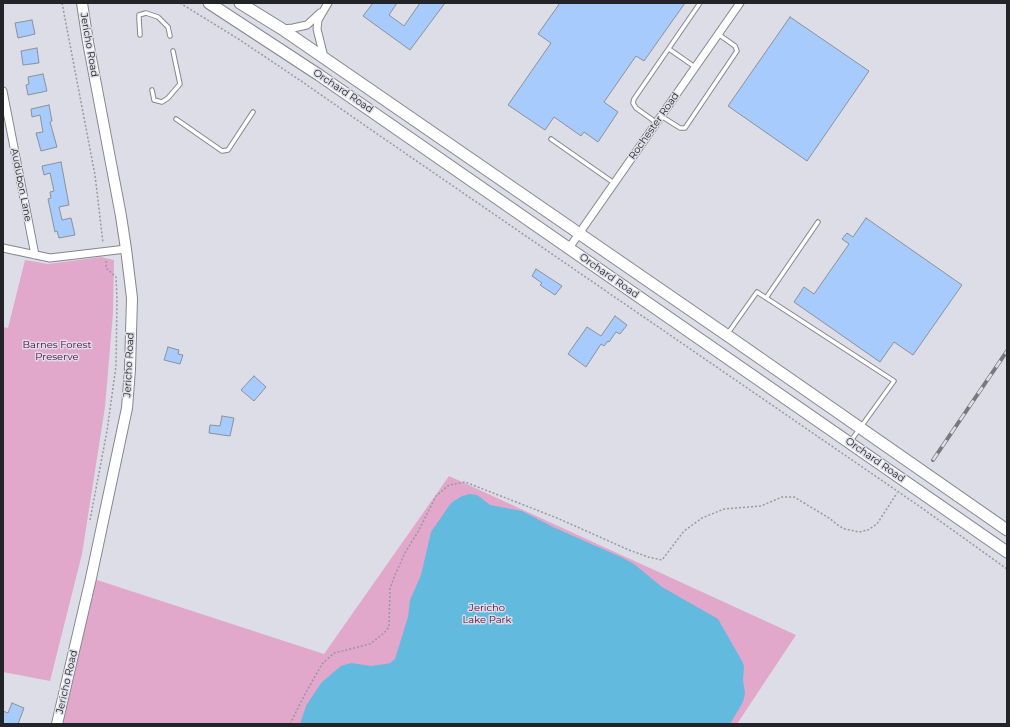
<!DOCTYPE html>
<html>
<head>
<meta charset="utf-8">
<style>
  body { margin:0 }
  #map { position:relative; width:1010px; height:727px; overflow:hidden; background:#dddde7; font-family:Montserrat,sans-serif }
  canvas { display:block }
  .frame { position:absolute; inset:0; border:4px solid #232427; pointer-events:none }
</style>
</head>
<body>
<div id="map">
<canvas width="1010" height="727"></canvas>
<div class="frame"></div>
</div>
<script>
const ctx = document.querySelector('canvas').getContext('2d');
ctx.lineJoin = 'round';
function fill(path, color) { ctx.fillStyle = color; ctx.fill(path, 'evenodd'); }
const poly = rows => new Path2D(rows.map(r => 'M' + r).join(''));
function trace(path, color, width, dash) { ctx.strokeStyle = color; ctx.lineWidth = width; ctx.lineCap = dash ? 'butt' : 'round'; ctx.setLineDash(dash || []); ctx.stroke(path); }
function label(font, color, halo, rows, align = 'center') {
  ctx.font = font + ' Montserrat,sans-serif'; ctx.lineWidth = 3; ctx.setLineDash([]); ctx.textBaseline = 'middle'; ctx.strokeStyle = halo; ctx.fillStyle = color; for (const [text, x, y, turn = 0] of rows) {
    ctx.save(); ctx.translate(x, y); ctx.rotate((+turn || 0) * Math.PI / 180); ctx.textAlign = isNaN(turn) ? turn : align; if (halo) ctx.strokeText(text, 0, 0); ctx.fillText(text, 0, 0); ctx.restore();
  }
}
const green = poly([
  [101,257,114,260,113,313,105,407,82,554,50,681,3,672,3,327,8,328,25,260,48,264],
  [449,476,796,635,737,724,57,724,91,578,324,654]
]);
const water = poly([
  [470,494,477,495,490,505,522,511,555,528,621,557,634,564,662,587,718,619,742,661,744,666,743,681,745,693,743,702,730,724,300,724,306,706,315,692,322,682,341,666,351,663,371,666,385,664,390,663,395,659,408,617,410,600,421,575,431,532,451,503,462,496]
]);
const building = poly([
  [373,3,397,3,389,15,404,26,420,3,445,3,410,50,363,16,373,3],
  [560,3,685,3,644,61,636,56,604,102,618,112,598,142,584,132,581,136,554,117,545,130,508,105,551,43,538,34,560,3],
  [790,17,869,71,807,161,728,106,790,17],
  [32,20,35,34,18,38,15,23,32,20],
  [37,48,39,63,23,65,21,51,37,48],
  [43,74,47,91,28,95,26,85,29,84,28,77,43,74],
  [49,105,52,121,50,122,57,147,41,151,36,133,43,132,40,115,32,117,31,109,49,105],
  [61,162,69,205,59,207,62,220,71,218,75,235,59,238,57,231,55,232,48,199,51,198,50,192,54,191,50,173,44,175,42,166,61,162],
  [866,218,962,285,913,355,894,342,880,362,794,302,804,287,814,294,849,244,842,239,847,233,853,237,866,218],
  [536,269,562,286,555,295,540,285,542,283,532,276,536,269],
  [615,316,627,325,620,334,616,332,609,342,608,341,604,346,601,344,586,367,568,354,587,327,601,336,615,316],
  [168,347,179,350,178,354,183,355,180,364,164,360,168,347],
  [254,376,266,387,254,401,241,390,254,376],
  [222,416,234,418,230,436,209,433,210,425,220,426,222,416],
  [12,703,24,708,18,724,3,724,3,711,8,713,12,703]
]);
const path = poly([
  [62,3,95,175,103,243],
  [180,3,240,40,304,83,370,129,919,506,1007,569],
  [90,520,107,431,116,366,117,300,116,277,106,268,106,261],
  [290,724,304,696,322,664,334,653,370,644,384,633,389,627,390,588,395,575,405,553,419,530,436,496,449,485,465,482,557,518,629,550,648,557,662,560,684,531,702,518,724,509,761,506,782,497,794,497,829,518,839,526,845,529,859,532,868,530,877,524,897,493]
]);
const lane = poly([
  [140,35,139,19,139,15,146,13,158,17,168,27,170,36],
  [669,49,695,67],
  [152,90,154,100,162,102,168,98,180,84,173,51],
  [661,116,680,128,685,128,737,51,735,46,718,34],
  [176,119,222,151,228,150,253,112],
  [657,123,636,108,633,103,634,99,700,3],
  [551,139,614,183],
  [766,298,818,222],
  [728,333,757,292,894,381,850,442]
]);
const street = poly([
  [282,29,293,28,307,25,320,13],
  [324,57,317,29,318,20,328,3],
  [3,91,35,255],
  [3,248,50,258,126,249],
  [569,248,740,3]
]);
const secondary = poly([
  [57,724,91,578,127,408,130,369,132,298,126,249,121,216,88,42,82,3]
]);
const primary = poly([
  [209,3,319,75,1007,552],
  [240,3,282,29,731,338,1007,530]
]);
const rail = poly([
  [933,460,1007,351]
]);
const streetNames = [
  ["Jericho Road",89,45,80],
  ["Orchard Road",343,91,34],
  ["Rochester Road",654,126,-55],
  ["Audubon Lane",21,185,79],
  ["Orchard Road",609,276,35],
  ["Jericho Road",129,365,-87],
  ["Orchard Road",875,460,35],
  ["Jericho Road",67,682,-77]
];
const parkNames = [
  ["Barnes Forest",57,345],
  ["Preserve",57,357],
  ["Jericho",487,608],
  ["Lake Park",487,620]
];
fill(green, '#e1a8cb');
fill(water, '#62badf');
fill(building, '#a6cbfc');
trace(building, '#8b9199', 1);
trace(lane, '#85858e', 5.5);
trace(street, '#85858e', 9);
trace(secondary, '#85858e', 12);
trace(primary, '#85858e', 13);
trace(path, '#98989f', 1.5, [2, 2]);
trace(lane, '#fff', 3.5);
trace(street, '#fff', 7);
trace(secondary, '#fff', 10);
trace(primary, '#fff', 11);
trace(rail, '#78787f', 4);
trace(rail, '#dddde7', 2.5, [8]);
label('10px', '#232427', '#dddde7', streetNames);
label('10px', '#52003d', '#dddde7', parkNames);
</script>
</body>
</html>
